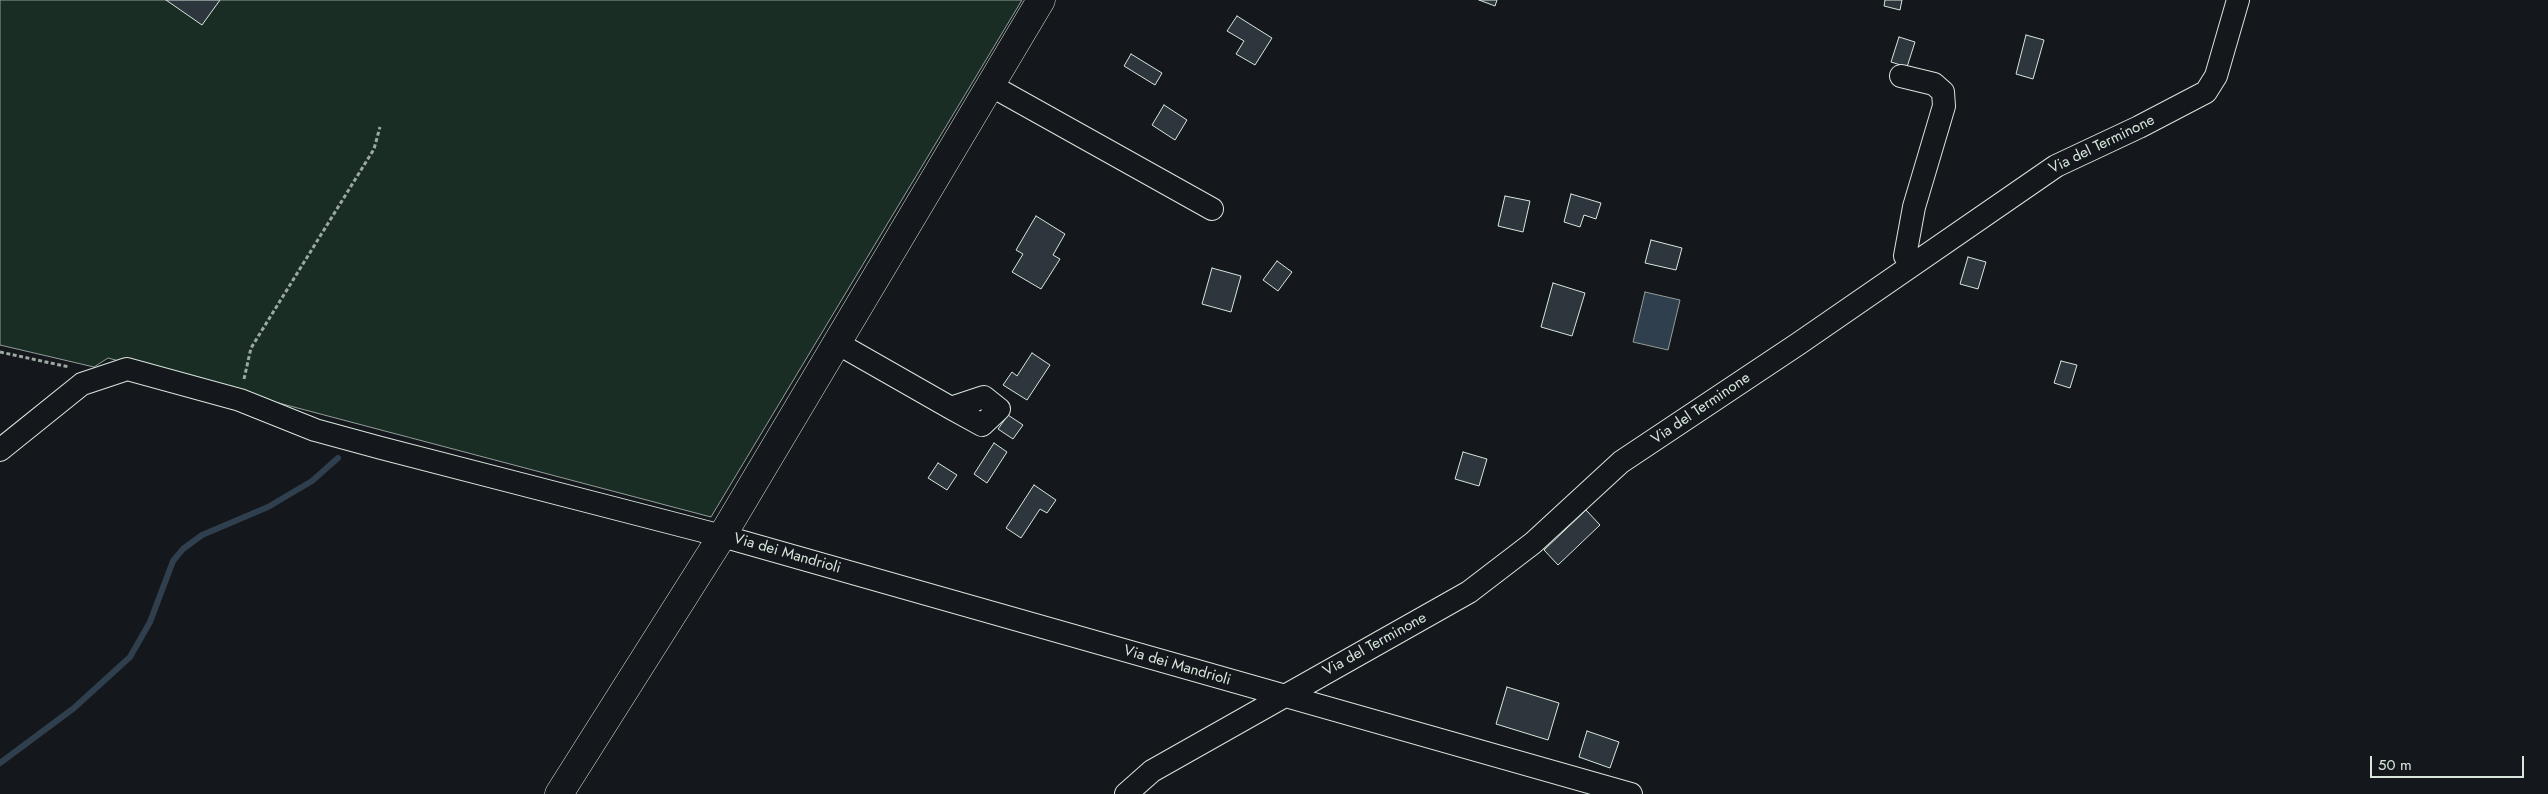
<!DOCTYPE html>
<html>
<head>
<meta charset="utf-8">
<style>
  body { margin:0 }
  #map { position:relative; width:2548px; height:794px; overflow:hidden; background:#14181c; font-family:Jost,sans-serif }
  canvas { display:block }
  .scale { position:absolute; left:2370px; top:756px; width:154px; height:22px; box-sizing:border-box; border:2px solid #d8e6dc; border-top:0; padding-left:6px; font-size:15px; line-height:18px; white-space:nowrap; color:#d8e6dc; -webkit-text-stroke:4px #14181c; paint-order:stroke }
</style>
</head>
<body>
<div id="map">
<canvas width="2548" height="794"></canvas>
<div class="scale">50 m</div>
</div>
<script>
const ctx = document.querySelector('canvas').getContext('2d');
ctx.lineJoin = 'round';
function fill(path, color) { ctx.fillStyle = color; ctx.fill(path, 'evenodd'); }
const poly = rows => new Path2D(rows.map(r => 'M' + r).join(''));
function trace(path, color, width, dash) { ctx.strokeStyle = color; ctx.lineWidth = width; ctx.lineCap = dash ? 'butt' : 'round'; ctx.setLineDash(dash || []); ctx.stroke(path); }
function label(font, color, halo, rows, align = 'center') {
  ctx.font = font + ' Jost,sans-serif'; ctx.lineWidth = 4; ctx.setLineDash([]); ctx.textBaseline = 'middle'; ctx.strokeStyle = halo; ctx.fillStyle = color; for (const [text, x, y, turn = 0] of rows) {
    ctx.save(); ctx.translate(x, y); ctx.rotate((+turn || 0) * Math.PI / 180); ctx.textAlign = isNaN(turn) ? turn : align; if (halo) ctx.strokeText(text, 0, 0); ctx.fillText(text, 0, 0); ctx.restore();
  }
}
const green = poly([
  [0,0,1022,0,711,517,108,358,94,367,0,345,0,0]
]);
const water = poly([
  [1645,292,1680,300,1668,350,1633,342,1645,292]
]);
const stream = poly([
  [0,763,74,708,130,657,150,622,173,561,183,549,202,535,268,507,312,481,338,458]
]);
const building = poly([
  [166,0,220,0,202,25,166,0],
  [1479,0,1497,0,1495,6,1479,0],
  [1885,0,1902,0,1900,10,1884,6,1885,0],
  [1237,16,1272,38,1255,65,1236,54,1244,41,1227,31,1237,16],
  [2026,35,2044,40,2033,79,2016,74,2026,35],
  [1899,37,1915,42,1907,67,1891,62,1899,37],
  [1131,54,1162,73,1155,85,1124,66,1131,54],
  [1164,105,1187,120,1175,140,1152,125,1164,105],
  [1571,194,1601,203,1596,219,1584,215,1580,227,1564,222,1571,194],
  [1505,196,1530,201,1523,232,1498,226,1505,196],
  [1036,216,1065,234,1053,255,1060,259,1041,289,1012,272,1023,254,1016,250,1036,216],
  [1651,240,1682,248,1676,270,1645,263,1651,240],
  [1968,257,1986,262,1978,289,1960,284,1968,257],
  [1277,261,1292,272,1278,291,1263,280,1277,261],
  [1212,268,1241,276,1231,312,1202,304,1212,268],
  [1553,283,1585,293,1572,336,1541,327,1553,283],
  [1032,353,1050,365,1027,400,1003,385,1012,372,1017,376,1032,353],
  [2061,361,2077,365,2070,388,2054,383,2061,361],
  [1008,415,1023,425,1013,439,998,429,1008,415],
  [994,443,1007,452,987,483,974,474,994,443],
  [1463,452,1487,459,1479,486,1455,479,1463,452],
  [938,463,957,475,947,490,928,478,938,463],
  [1034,485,1056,500,1047,513,1040,509,1021,538,1006,528,1034,485],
  [1586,510,1600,525,1558,565,1544,550,1586,510],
  [1507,687,1559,703,1548,740,1496,724,1507,687],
  [1587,731,1619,742,1610,768,1579,757,1587,731]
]);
const path = poly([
  [0,352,69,367],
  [244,379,251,348,374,149,380,127]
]);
const minor = poly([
  [1901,76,1934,84,1943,92,1944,106,1914,207,1905,256],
  [990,85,1212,209],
  [837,343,951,408,982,425,999,409,984,397,951,408],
  [0,450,82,384,127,369,240,400,315,430,381,448,722,536,1631,794],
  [1126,794,1152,771,1469,592,1533,543,1621,462,1798,344,2056,166,2139,127,2206,92,2216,76,2238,0]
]);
const major = poly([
  [559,794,722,536,1041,0]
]);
const streetNames = [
  ["Via del Terminone",2102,145,-26],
  ["Via del Terminone",1701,409,-34],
  ["Via dei Mandrioli",787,554,16],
  ["Via del Terminone",1375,645,-29],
  ["Via dei Mandrioli",1177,666,16]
];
fill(green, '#1a2d24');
trace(green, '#939e99', 1);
fill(water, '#2f3f4d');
trace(water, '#939e99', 1);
trace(stream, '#2f3f4d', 6);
fill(building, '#2c363c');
trace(building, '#d8e6dc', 1);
trace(minor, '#d8e6dc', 24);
trace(major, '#d8e6dc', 29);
trace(path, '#9da8a2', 3, [4, 2.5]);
trace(minor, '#14181c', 22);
trace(major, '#14181c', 28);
label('15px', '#d8e6dc', '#14181c', streetNames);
</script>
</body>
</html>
